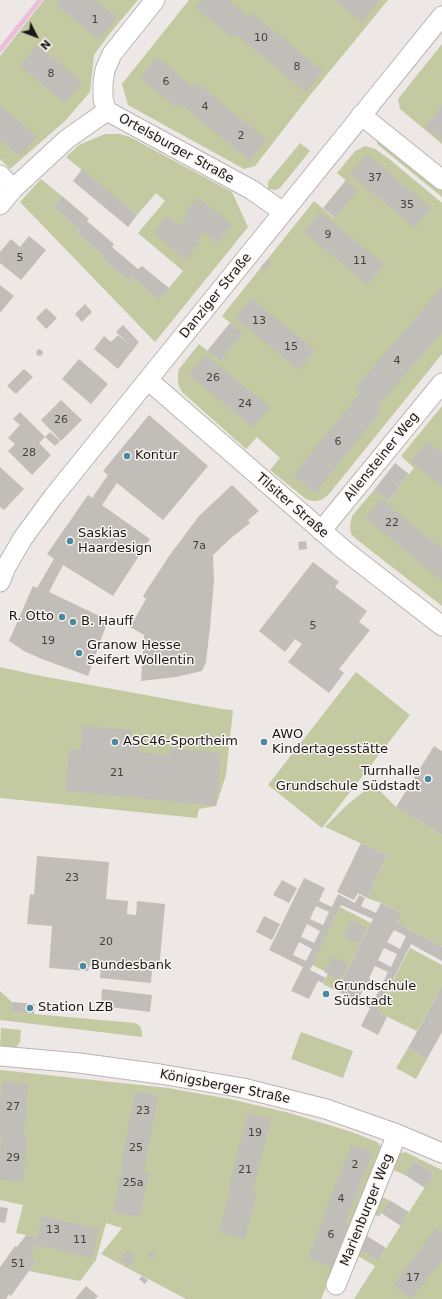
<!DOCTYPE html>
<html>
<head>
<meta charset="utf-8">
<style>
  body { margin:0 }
  #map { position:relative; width:442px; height:1299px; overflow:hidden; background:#ede7e5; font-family:"DejaVu Sans",sans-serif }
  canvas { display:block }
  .north { position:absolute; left:16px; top:16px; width:40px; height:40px; -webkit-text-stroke:3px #faf5f2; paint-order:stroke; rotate:132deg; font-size:11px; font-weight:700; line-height:16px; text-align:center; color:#1a1817 }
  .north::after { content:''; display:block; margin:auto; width:14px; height:18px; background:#1a1817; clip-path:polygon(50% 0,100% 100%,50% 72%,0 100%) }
</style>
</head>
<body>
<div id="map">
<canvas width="442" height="1299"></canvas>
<div class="north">N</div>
</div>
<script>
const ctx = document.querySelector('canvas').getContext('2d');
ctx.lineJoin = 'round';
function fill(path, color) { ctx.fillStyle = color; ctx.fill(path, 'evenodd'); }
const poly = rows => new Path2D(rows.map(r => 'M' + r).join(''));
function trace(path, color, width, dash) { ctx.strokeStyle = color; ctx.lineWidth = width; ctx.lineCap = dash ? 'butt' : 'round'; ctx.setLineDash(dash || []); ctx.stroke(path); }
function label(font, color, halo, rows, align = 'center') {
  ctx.font = font + ' "DejaVu Sans",sans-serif'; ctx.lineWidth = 3; ctx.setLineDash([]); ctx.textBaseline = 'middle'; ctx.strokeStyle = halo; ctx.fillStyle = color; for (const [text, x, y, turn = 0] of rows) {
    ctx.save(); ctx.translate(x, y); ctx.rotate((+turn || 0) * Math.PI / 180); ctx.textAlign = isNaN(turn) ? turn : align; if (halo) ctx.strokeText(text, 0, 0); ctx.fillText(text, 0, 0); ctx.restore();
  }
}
const green = poly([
  [44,0,138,0,111,32,94,55,90,92,65,121,10,169,0,159,0,56],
  [189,0,388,0,307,99,255,166,244,169,128,105,122,84],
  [442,44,442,144,400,109,398,99],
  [105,134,119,134,130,137,232,192,248,227,155,342,20,202,41,179,62,196,53,207,80,230,77,233,104,256,102,259,129,281,132,277,159,300,183,271,138,233,165,201,156,193,137,215,66,157,79,145],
  [377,138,442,188,442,197,377,144],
  [300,143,310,151,280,188,276,190,268,189,268,182],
  [365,146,375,149,388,158,442,203,442,354,329,494,323,499,317,501,312,501,306,499,270,470,280,458,261,441,257,437,246,449,182,392,178,384,178,373,179,369,199,344,220,361,242,333,222,316,314,201,334,218,344,207,357,190,337,173,355,151],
  [442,406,442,606,355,538,351,534,350,525,352,516,374,490,388,501,414,468,401,456],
  [0,667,36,675,222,709,233,710,226,775,216,806,199,809,197,818,0,798],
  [356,672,410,715,322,828,268,785],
  [373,784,396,807,442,835,442,947,397,923,402,913,381,903,367,898,387,855,325,827,347,805],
  [340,907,371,923,337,991,323,984,328,973,312,965],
  [410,948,442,965,442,986,417,1031,377,1012],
  [0,991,12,1002,11,1012,135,1023,140,1026,142,1031,142,1037,0,1020],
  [1,1028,21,1030,20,1042,15,1049,0,1048],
  [301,1032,353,1051,343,1078,291,1059],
  [408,1048,427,1059,416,1079,396,1068],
  [0,1070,168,1088,229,1099,286,1112,352,1132,377,1142,381,1146,381,1152,321,1299,186,1299,101,1254,122,1228,106,1223,96,1260,80,1281,29,1271,36,1261,30,1257,37,1237,16,1233,23,1205,0,1200],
  [405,1152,442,1170,442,1299,354,1299,375,1266,358,1256,355,1250,365,1226,369,1226,367,1236,358,1249,378,1261,434,1173,414,1161,405,1175,389,1168,394,1155],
  [377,1195,389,1200,379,1217,371,1212]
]);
const stream = poly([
  [0,50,40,0]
]);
const building = poly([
  [60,0,96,0,117,18,99,40,56,5],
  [202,0,228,0,248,17,252,13,323,71,306,92,235,34,232,37,195,8],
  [335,0,378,0,379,1,362,22],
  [37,45,82,82,65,103,20,66],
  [157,57,193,87,196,82,267,140,250,161,179,103,176,107,140,78],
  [442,105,442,140,425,127],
  [0,106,37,136,20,156,0,140],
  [367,154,431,208,415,228,350,174],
  [82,169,137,215,128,227,73,181],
  [346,180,358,190,335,218,323,208],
  [62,196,89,219,87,221,114,244,112,247,138,269,142,266,169,288,159,300,132,277,129,281,102,259,104,256,77,233,80,230,53,207],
  [198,197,232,225,217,243,204,232,197,240,200,243,186,260,153,233,167,216,180,226,187,217,183,214],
  [320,212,384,264,368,285,304,232],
  [29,236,46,250,21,280,0,263,0,252,11,239,20,247],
  [268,259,271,262,263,271,260,268],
  [0,285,14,296,0,313],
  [442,287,442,332,378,406,382,410,315,493,293,475,361,392,356,387],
  [251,298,315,350,299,370,235,318],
  [85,304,92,312,82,322,75,314],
  [46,308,57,318,46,329,36,318],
  [230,323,243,333,220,361,207,351],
  [123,325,139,342,118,369,94,349,104,336,111,342,118,335,130,345,116,332],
  [40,349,43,352,42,355,39,356,36,354,37,350],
  [205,355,270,407,253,427,189,375],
  [79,359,108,384,91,404,62,379],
  [24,369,33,377,16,394,7,386],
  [61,400,82,420,61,441,41,420],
  [20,412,45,437,39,443,51,455,32,475,8,451,15,444,8,438,20,425,13,419],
  [149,415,208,466,163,520,117,483,102,505,150,539,113,596,63,565,49,592,108,620,88,676,42,659,24,651,9,641,33,586,37,588,54,559,47,554,88,495,92,498,108,475,103,471],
  [50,432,60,441,55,446,45,437],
  [427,441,442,453,442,486,411,461],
  [395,463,409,474,388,501,374,490],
  [0,467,24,489,4,510,0,507],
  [232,485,259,511,248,520,250,523,231,538,213,555,214,581,210,627,206,662,202,671,176,677,141,681,144,635,130,627,146,599,143,596,169,556,199,516],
  [381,499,442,549,442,581,366,518],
  [306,541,307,549,299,550,298,542],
  [313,562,339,582,335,587,367,611,359,622,370,630,339,669,344,673,329,693,288,662,302,644,295,639,285,652,259,631],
  [83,726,132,730,131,737,140,738,139,752,170,755,170,748,221,753,216,806,65,791,69,749,80,750],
  [434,746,442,751,442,835,396,807],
  [361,843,387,855,367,898,358,893,354,900,337,892],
  [37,856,109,862,106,899,128,901,127,914,136,915,137,901,165,904,159,970,152,969,151,983,100,978,101,967,89,966,88,971,49,968,52,926,27,924,30,894,34,895],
  [304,878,325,888,319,901,332,907,338,894,355,903,359,895,365,898,361,906,376,913,381,903,402,913,397,923,442,947,442,961,411,944,377,1012,387,1017,378,1035,361,1026,370,1008,337,991,373,919,341,905,310,970,326,978,323,983,318,981,309,999,291,991,303,967,269,950],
  [316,906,329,912,323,925,310,919],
  [307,924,320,931,314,943,301,937],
  [394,930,406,936,400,949,387,942],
  [299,942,312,949,306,961,293,955],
  [384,948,397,954,391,967,378,960],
  [375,966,388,972,382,984,369,978],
  [366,984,379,990,373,1002,360,996],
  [282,880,297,888,289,903,273,895],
  [264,916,280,924,272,940,256,932],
  [351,920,366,928,358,944,343,936],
  [333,956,348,964,340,980,324,972],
  [442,986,442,1032,427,1059,408,1048],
  [102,989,152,995,150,1012,101,1006],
  [12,1002,35,1004,34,1014,11,1012],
  [2,1082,28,1084,24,1136,27,1136,23,1182,0,1179,0,1157,2,1134,0,1134,0,1105],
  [135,1091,158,1095,144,1171,149,1172,140,1217,114,1212,122,1167,121,1166],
  [248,1113,271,1119,252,1192,257,1193,245,1239,219,1232,231,1187,229,1186],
  [352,1144,373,1152,345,1222,349,1224,332,1267,308,1258,325,1214,324,1213],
  [414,1161,434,1173,425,1188,405,1175],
  [389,1200,409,1212,401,1226,381,1213],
  [0,1207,8,1208,5,1223,0,1222],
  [42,1216,99,1229,92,1258,35,1245,30,1257,36,1261,11,1296,9,1294,6,1299,0,1299,0,1267,15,1246,17,1247,26,1235,37,1237],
  [437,1227,442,1232,442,1261,411,1299,393,1285],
  [367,1236,386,1248,378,1261,358,1249],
  [127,1250,136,1258,129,1267,120,1260],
  [150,1251,155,1255,152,1259,147,1255],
  [142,1276,148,1280,145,1284,139,1279],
  [86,1286,98,1296,95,1299,75,1299]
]);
const minor = poly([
  [107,111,103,99,103,83,105,70,112,54,155,0],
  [361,115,442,180],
  [0,175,13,189],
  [0,205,13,189,67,139,107,111,252,190,283,212],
  [148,380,344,550,442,626],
  [321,531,442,383],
  [0,582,6,567,23,538,53,497,442,16],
  [0,1056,79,1063,160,1074,243,1088,326,1109,397,1134,442,1153],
  [336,1285,397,1134]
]);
const markers = [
  [127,456,4,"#48899c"],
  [70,541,4,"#48899c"],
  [62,617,4,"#48899c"],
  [73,622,4,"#48899c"],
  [79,653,4,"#48899c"],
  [115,742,4,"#48899c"],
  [264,742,4,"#48899c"],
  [428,779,4,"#48899c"],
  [83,966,4,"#48899c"],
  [326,994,4,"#48899c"],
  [30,1008,4,"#48899c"]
];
const numberNames = [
  ["1",95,20],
  ["10",261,38],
  ["8",297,67],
  ["8",51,74],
  ["6",166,82],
  ["4",205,107],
  ["2",241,136],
  ["37",375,178],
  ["35",407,205],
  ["9",328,235],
  ["5",20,258],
  ["11",360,261],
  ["13",259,321],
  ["15",291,347],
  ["4",397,361],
  ["26",213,378],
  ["24",245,404],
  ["26",61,420],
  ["6",338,442],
  ["28",29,453],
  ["22",392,523],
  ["7a",199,546],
  ["5",313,626],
  ["19",48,641],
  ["21",117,773],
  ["23",72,878],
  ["20",106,942],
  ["27",13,1107],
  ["23",143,1111],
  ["19",255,1133],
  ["25",136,1148],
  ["29",13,1158],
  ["2",355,1165],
  ["21",245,1170],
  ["25a",133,1183],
  ["4",341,1199],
  ["13",53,1230],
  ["6",331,1235],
  ["11",80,1240],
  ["51",18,1264],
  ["17",413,1278]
];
const streetNames = [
  ["Ortelsburger Straße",176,149,29],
  ["Danziger Straße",216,296,-51],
  ["Allensteiner Weg",382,457,-51],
  ["Tilsiter Straße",292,506,41],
  ["Königsberger Straße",225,1087,11],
  ["Marienburger Weg",367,1210,-68]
];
const poiNames = [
  ["Kontur",135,456],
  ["Saskias",78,534],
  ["Haardesign",78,549],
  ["R. Otto",54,617,"right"],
  ["B. Hauff",81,622],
  ["Granow Hesse",87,646],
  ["Seifert Wollentin",87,661],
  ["AWO",272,735],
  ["Kindertagesstätte",272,750],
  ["ASC46-Sportheim",123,742],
  ["Turnhalle",420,772,"right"],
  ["Grundschule Südstadt",420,787,"right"],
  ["Bundesbank",91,966],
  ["Grundschule",334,987],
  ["Südstadt",334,1002],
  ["Station LZB",38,1008]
];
fill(green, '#c3caa1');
trace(stream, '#ebbfdc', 5);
fill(building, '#c1beba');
trace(minor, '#bab5b2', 21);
trace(minor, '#fff', 19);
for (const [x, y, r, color] of markers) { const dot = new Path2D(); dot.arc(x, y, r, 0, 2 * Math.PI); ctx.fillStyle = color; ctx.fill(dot); trace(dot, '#faf5f2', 1.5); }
label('11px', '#444240', null, numberNames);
label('13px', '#1a1817', '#faf5f2', streetNames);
label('13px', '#1a1817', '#faf5f2', poiNames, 'left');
</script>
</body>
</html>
